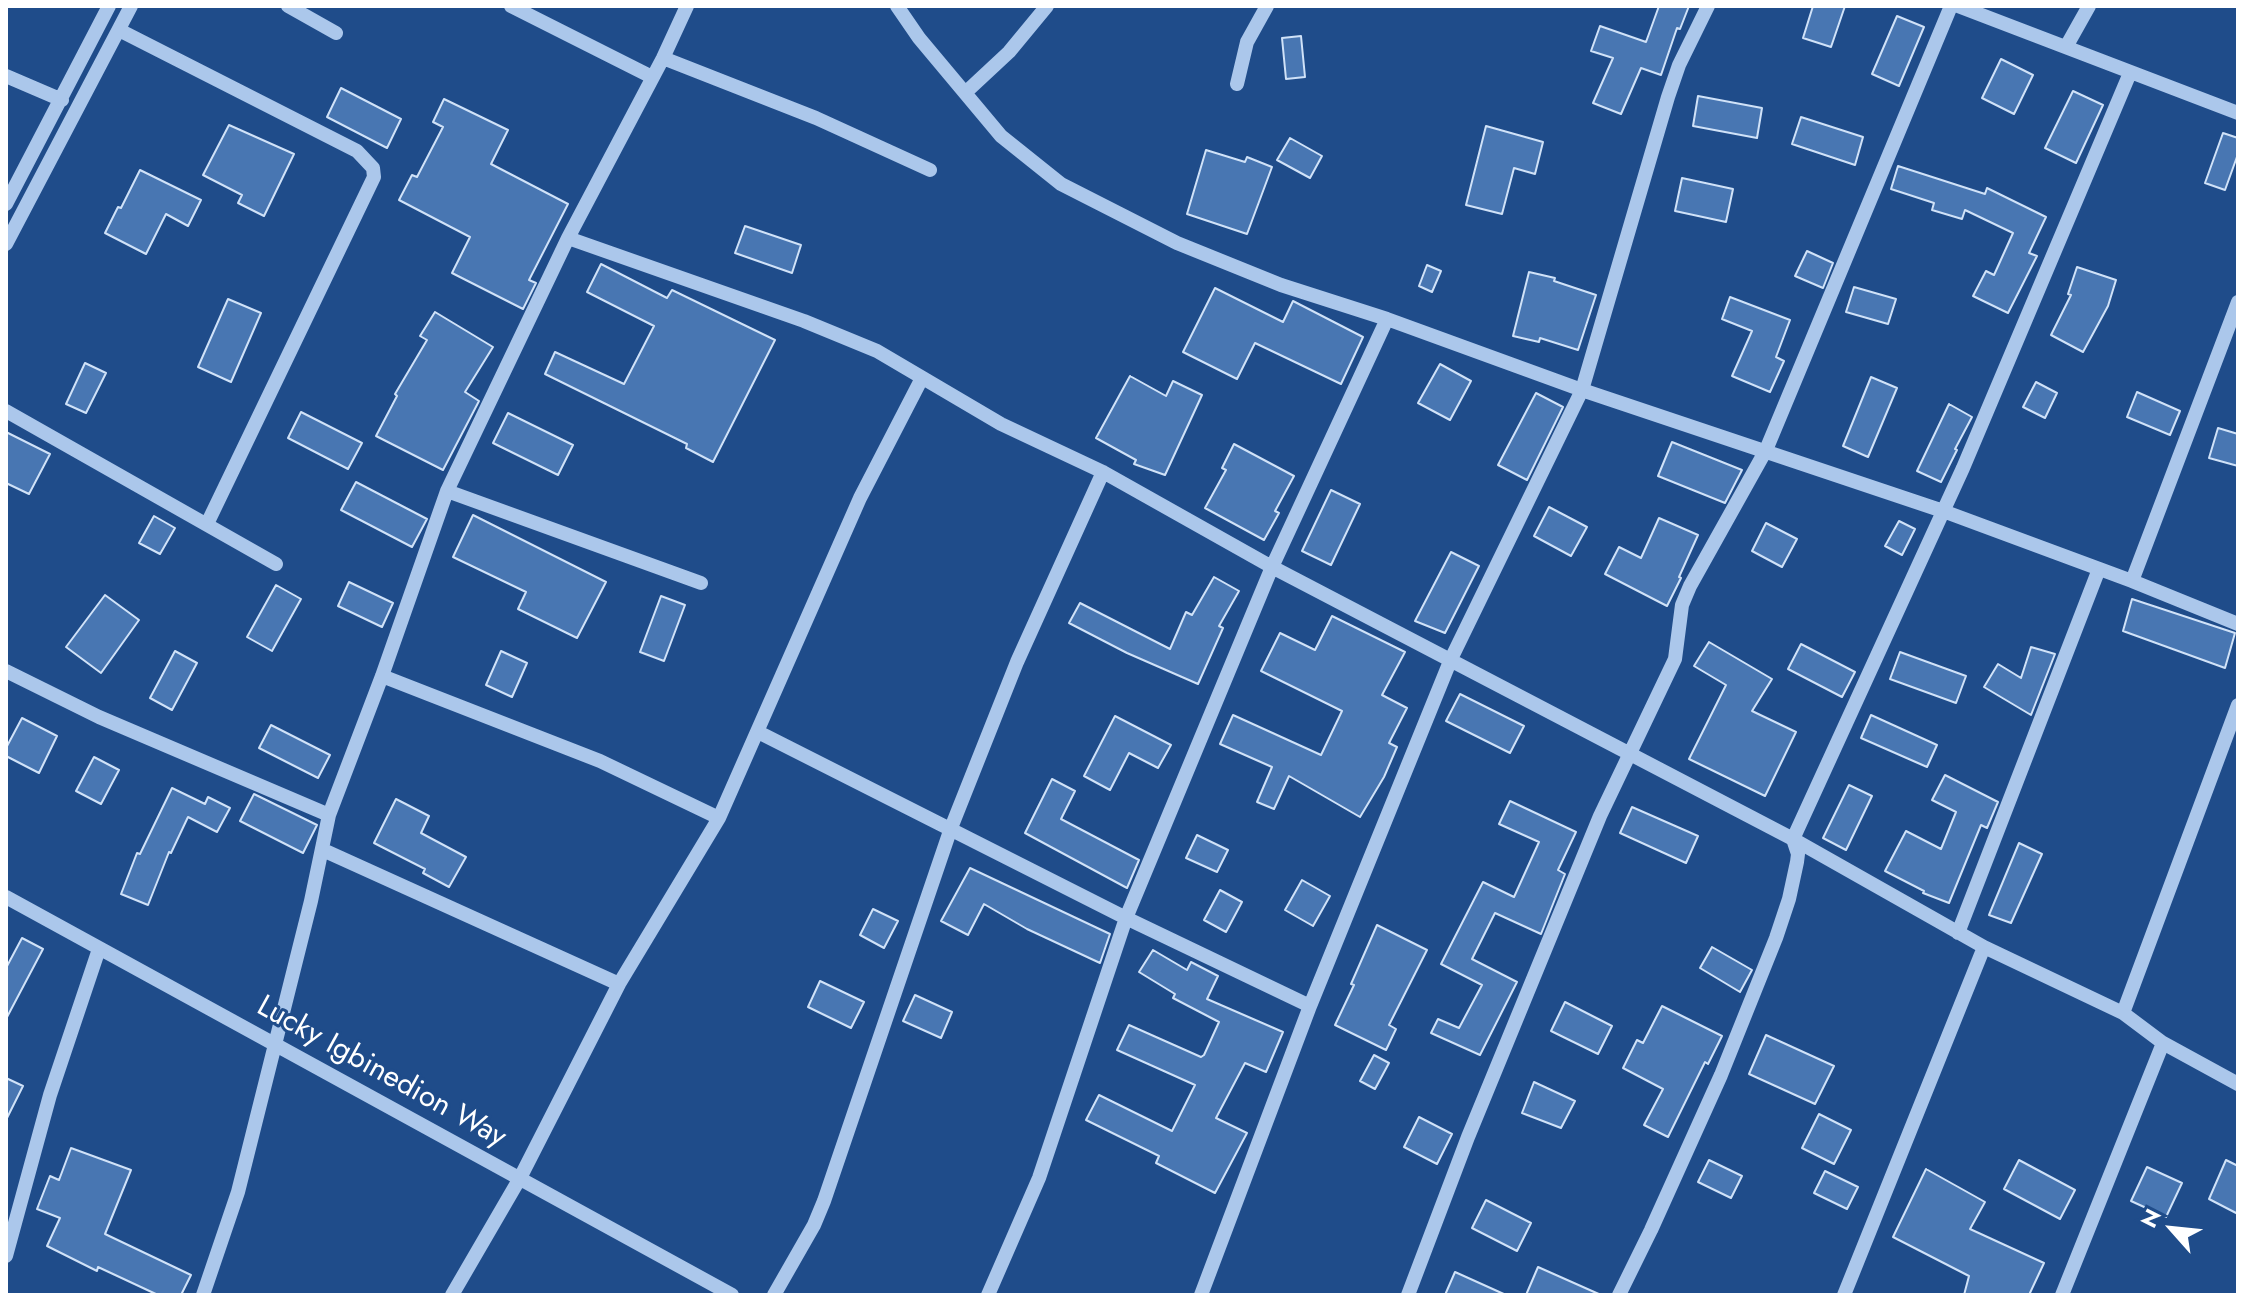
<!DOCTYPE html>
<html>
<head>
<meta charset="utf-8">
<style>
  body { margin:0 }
  #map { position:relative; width:2244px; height:1301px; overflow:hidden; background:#1f4c8a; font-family:Jost,sans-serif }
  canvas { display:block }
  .frame { position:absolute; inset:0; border:8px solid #fff; pointer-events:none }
  .north { position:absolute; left:2132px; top:1189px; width:80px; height:80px; -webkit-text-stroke:6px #1f4c8a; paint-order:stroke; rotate:297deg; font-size:22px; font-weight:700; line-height:32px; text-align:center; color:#fff }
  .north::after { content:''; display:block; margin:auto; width:28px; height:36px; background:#fff; clip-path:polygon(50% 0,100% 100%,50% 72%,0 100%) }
</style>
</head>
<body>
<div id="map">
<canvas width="2244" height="1301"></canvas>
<div class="frame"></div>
<div class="north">N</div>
</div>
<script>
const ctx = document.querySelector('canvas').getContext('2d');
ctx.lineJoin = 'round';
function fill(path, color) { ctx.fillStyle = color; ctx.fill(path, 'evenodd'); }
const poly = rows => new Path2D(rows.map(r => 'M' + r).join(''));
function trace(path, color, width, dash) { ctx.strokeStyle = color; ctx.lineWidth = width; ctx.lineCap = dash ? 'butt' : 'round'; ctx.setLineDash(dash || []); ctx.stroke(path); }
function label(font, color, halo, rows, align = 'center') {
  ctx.font = font + ' Jost,sans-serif'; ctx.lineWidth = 6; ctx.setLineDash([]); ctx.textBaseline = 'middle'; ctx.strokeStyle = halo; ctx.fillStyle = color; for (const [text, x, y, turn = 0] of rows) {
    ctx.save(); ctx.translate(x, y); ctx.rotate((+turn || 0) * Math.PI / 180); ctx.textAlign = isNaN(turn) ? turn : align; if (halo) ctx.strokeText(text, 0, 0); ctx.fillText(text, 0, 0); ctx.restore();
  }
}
const building = poly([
  [1659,6,1689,6,1680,29,1677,28,1661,75,1641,68,1621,114,1593,103,1613,58,1591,51,1600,26,1646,42,1659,6],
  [1813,6,1845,6,1831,47,1803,38,1813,6],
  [1897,16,1924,27,1899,86,1872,74,1897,16],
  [1301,36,1305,77,1286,79,1282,38,1301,36],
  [2001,59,2033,75,2014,114,1982,98,2001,59],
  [341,88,401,119,387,148,327,117,341,88],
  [2073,91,2103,105,2076,163,2045,148,2073,91],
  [1698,96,1762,108,1757,138,1693,126,1698,96],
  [444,99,508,130,491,164,568,204,529,280,536,283,523,309,452,273,470,237,399,200,412,175,417,177,443,127,433,122,444,99],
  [1801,117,1863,137,1855,165,1792,144,1801,117],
  [229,125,294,154,264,216,238,203,242,195,203,175,229,125],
  [1486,126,1543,142,1535,174,1514,168,1502,214,1466,205,1486,126],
  [2223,133,2238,138,2238,154,2225,190,2205,183,2223,133],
  [1290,138,1322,156,1310,178,1277,160,1290,138],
  [1206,150,1245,162,1247,157,1272,167,1247,234,1187,214,1206,150],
  [1898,166,1985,194,1987,188,2046,217,2029,253,2037,256,2008,313,1973,296,1986,271,1994,275,2013,233,1965,210,1962,219,1932,210,1934,203,1891,189,1898,166],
  [140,170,201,200,188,226,166,214,146,254,105,233,118,207,121,208,140,170],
  [1682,178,1733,189,1726,222,1675,211,1682,178],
  [745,226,801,245,792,273,735,253,745,226],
  [1807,251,1833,263,1823,288,1795,276,1807,251],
  [601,264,667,298,672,290,775,340,713,462,686,448,687,444,545,374,555,352,624,384,654,326,587,292,601,264],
  [1427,265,1441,271,1432,292,1419,286,1427,265],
  [2077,267,2116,280,2108,306,2083,352,2051,335,2071,295,2068,294,2077,267],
  [1529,272,1555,278,1554,281,1596,295,1578,350,1540,338,1539,342,1513,336,1529,272],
  [1854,287,1896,299,1888,324,1846,312,1854,287],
  [1215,288,1283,322,1293,301,1363,337,1341,384,1255,343,1237,379,1183,352,1215,288],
  [1730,297,1790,320,1776,357,1784,361,1770,392,1732,376,1752,331,1722,319,1730,297],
  [228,299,261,313,231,382,198,367,228,299],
  [435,312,493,347,465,392,479,401,443,470,376,436,397,396,395,394,427,340,420,336,435,312],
  [85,363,106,373,86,413,66,404,85,363],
  [1440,364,1471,381,1450,420,1418,403,1440,364],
  [1130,376,1166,396,1173,381,1202,395,1165,475,1134,464,1136,460,1096,438,1130,376],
  [1871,377,1897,388,1868,457,1843,446,1871,377],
  [2036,382,2057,393,2045,418,2023,407,2036,382],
  [2137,392,2180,411,2170,435,2127,417,2137,392],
  [1536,393,1563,407,1527,480,1498,465,1536,393],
  [1949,404,1972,417,1955,449,1957,450,1941,482,1917,471,1949,404],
  [301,412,362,443,348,469,288,438,301,412],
  [508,413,573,445,558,475,493,443,508,413],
  [2218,428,2238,434,2238,466,2209,458,2218,428],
  [6,432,50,454,29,494,6,483,6,432],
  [1672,442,1742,470,1725,503,1658,476,1672,442],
  [1234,444,1294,476,1275,511,1279,513,1264,540,1205,508,1226,470,1222,468,1234,444],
  [356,482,427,519,412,547,341,510,356,482],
  [1331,490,1360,504,1331,565,1302,551,1331,490],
  [1549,507,1587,527,1571,556,1534,536,1549,507],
  [473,515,606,582,577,638,518,609,526,592,453,557,473,515],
  [154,516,175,528,160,554,139,543,154,516],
  [1659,518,1698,535,1679,577,1681,578,1667,606,1605,574,1619,547,1641,558,1659,518],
  [1899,521,1915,529,1902,555,1885,546,1899,521],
  [1766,523,1797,539,1782,567,1752,551,1766,523],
  [1451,552,1479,566,1445,633,1415,621,1451,552],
  [1214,577,1239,591,1219,626,1223,628,1198,684,1127,653,1069,623,1080,603,1170,649,1186,612,1192,615,1214,577],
  [349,582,393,603,382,627,338,606,349,582],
  [276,585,301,599,272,651,247,637,276,585],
  [105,595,139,620,101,673,66,647,105,595],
  [661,596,685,605,664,661,640,652,661,596],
  [2132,599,2235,633,2225,668,2123,631,2132,599],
  [1332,616,1405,652,1382,695,1407,708,1389,743,1397,747,1384,777,1360,817,1289,776,1274,809,1257,802,1272,767,1220,744,1233,715,1321,755,1342,711,1261,671,1280,633,1315,650,1332,616],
  [1709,642,1772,679,1752,711,1796,732,1765,796,1689,759,1726,685,1694,666,1709,642],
  [1801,644,1855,672,1842,697,1788,669,1801,644],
  [2031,647,2055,654,2031,715,1984,687,1998,664,2021,678,2031,647],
  [175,651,197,663,172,710,150,698,175,651],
  [501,651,527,663,512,697,486,685,501,651],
  [1900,652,1966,676,1956,703,1890,679,1900,652],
  [1460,694,1524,726,1510,753,1446,721,1460,694],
  [1871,715,1937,745,1927,767,1861,738,1871,715],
  [1115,716,1171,745,1158,768,1129,753,1110,790,1084,776,1115,716],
  [22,718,57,736,39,773,6,756,6,748,22,718],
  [271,725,330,755,318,778,259,748,271,725],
  [94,757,119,770,101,804,76,791,94,757],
  [1945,775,1998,802,1987,828,1981,825,1949,903,1923,893,1924,891,1885,871,1906,831,1941,849,1956,812,1932,800,1945,775],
  [1052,779,1075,791,1061,819,1139,860,1127,888,1025,833,1052,779],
  [1849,785,1872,796,1846,850,1823,838,1849,785],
  [172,788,205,804,208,797,230,808,217,832,188,817,171,853,169,852,148,905,121,894,137,853,140,854,172,788],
  [254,794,317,825,303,853,240,821,254,794],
  [396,799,429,816,421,833,466,857,449,887,423,873,425,869,374,843,396,799],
  [1510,801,1576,832,1558,870,1565,874,1541,934,1495,913,1472,959,1517,982,1480,1055,1431,1033,1438,1019,1459,1028,1482,985,1441,964,1483,882,1514,897,1539,842,1499,824,1510,801],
  [1632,807,1698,836,1686,863,1620,833,1632,807],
  [1197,835,1228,850,1217,872,1186,858,1197,835],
  [2019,843,2042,854,2011,923,1989,915,2019,843],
  [970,868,1110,934,1100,963,1027,929,984,904,968,935,941,921,970,868],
  [1302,880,1330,896,1313,926,1285,910,1302,880],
  [1220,890,1242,902,1226,932,1204,920,1220,890],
  [873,909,898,921,884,948,860,935,873,909],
  [1377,925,1427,950,1389,1025,1396,1029,1386,1050,1335,1025,1354,985,1351,984,1377,925],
  [22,938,43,949,6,1019,6,968,22,938],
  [1712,947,1752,970,1740,992,1700,968,1712,947],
  [1153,950,1187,970,1191,962,1218,976,1207,999,1283,1032,1266,1072,1245,1063,1216,1118,1247,1133,1215,1193,1156,1163,1159,1156,1086,1120,1099,1095,1172,1131,1195,1085,1117,1050,1129,1025,1201,1057,1204,1055,1219,1022,1173,998,1175,994,1139,972,1153,950],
  [820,981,864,1002,851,1028,808,1007,820,981],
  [915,995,952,1012,941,1038,903,1021,915,995],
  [1565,1002,1612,1026,1598,1054,1551,1031,1565,1002],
  [1662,1006,1722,1036,1708,1064,1705,1062,1668,1137,1644,1125,1663,1089,1623,1068,1637,1040,1643,1043,1662,1006],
  [1766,1035,1834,1066,1815,1104,1749,1074,1766,1035],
  [1374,1055,1389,1063,1375,1089,1360,1081,1374,1055],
  [6,1078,23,1086,6,1120,6,1078],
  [1534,1082,1575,1101,1561,1128,1522,1113,1534,1082],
  [1819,1114,1851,1130,1834,1164,1802,1148,1819,1114],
  [1419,1117,1452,1134,1437,1164,1404,1147,1419,1117],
  [71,1148,131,1170,105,1234,191,1275,181,1295,158,1295,98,1267,97,1271,47,1246,60,1218,37,1209,50,1176,59,1180,71,1148],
  [1709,1160,1742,1176,1731,1198,1698,1182,1709,1160],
  [2019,1160,2075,1190,2060,1219,2004,1189,2019,1160],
  [2226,1160,2238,1166,2238,1214,2209,1199,2226,1160],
  [2147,1167,2182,1183,2166,1217,2131,1201,2147,1167],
  [1926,1169,1985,1202,1970,1229,2044,1263,2029,1295,1964,1295,1969,1276,1893,1237,1926,1169],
  [1825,1171,1858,1187,1847,1209,1814,1193,1825,1171],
  [1486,1200,1531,1223,1517,1251,1472,1228,1486,1200],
  [1538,1267,1601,1295,1526,1295,1538,1267],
  [1455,1272,1506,1295,1445,1295,1455,1272]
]);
const minor = poly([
  [288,6,336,33],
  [511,6,652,77],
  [897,6,919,38,1001,136,1061,184,1177,243,1281,285,1387,319,1582,390,1943,511,2132,581,2238,624],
  [1958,6,2238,113],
  [119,30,357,151,373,168,374,177,207,524],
  [2066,47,2089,6],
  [663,58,816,118,930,170],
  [6,76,62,100],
  [1237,84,1247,42,1267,6],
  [965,93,1009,52,1047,6],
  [6,204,109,6],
  [568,238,804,321,877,351,1001,424,1103,472,1272,567,1793,839,1984,947,2123,1013,2163,1043,2238,1084],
  [6,244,131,6],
  [6,411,276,564],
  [447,491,701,583],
  [2132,581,2238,302],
  [6,671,99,717,329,815],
  [382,676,600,761,719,818],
  [758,732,1126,918,1310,1006],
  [323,850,619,984],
  [6,897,732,1295],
  [1958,933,2099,569],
  [2123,1013,2238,705],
  [6,1256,50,1095,99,949],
  [203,1295,238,1192,311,901,329,815,382,676,447,491,568,238,663,58,687,6],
  [452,1295,520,1178,619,984,719,818,860,498,922,378],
  [774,1295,814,1225,824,1201,951,828,1017,662,1103,472],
  [988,1295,1039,1178,1126,918,1272,567,1387,319],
  [1201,1295,1310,1006,1451,659,1582,390,1668,97,1679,65,1708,6],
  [1408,1295,1468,1137,1600,816,1675,659,1682,605,1690,586,1766,450,1951,6],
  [1619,1295,1651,1230,1721,1075,1776,938,1789,899,1797,862,1798,854,1793,839,1963,468,2130,73],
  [1844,1295,1984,947],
  [2062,1295,2163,1043]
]);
const streetNames = [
  ["Lucky Igbinedion Way",381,1073,29]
];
fill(building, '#4876b2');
trace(building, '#d0e2f8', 2);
trace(minor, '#abc7eb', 14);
label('30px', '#fff', '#1f4c8a', streetNames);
</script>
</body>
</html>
